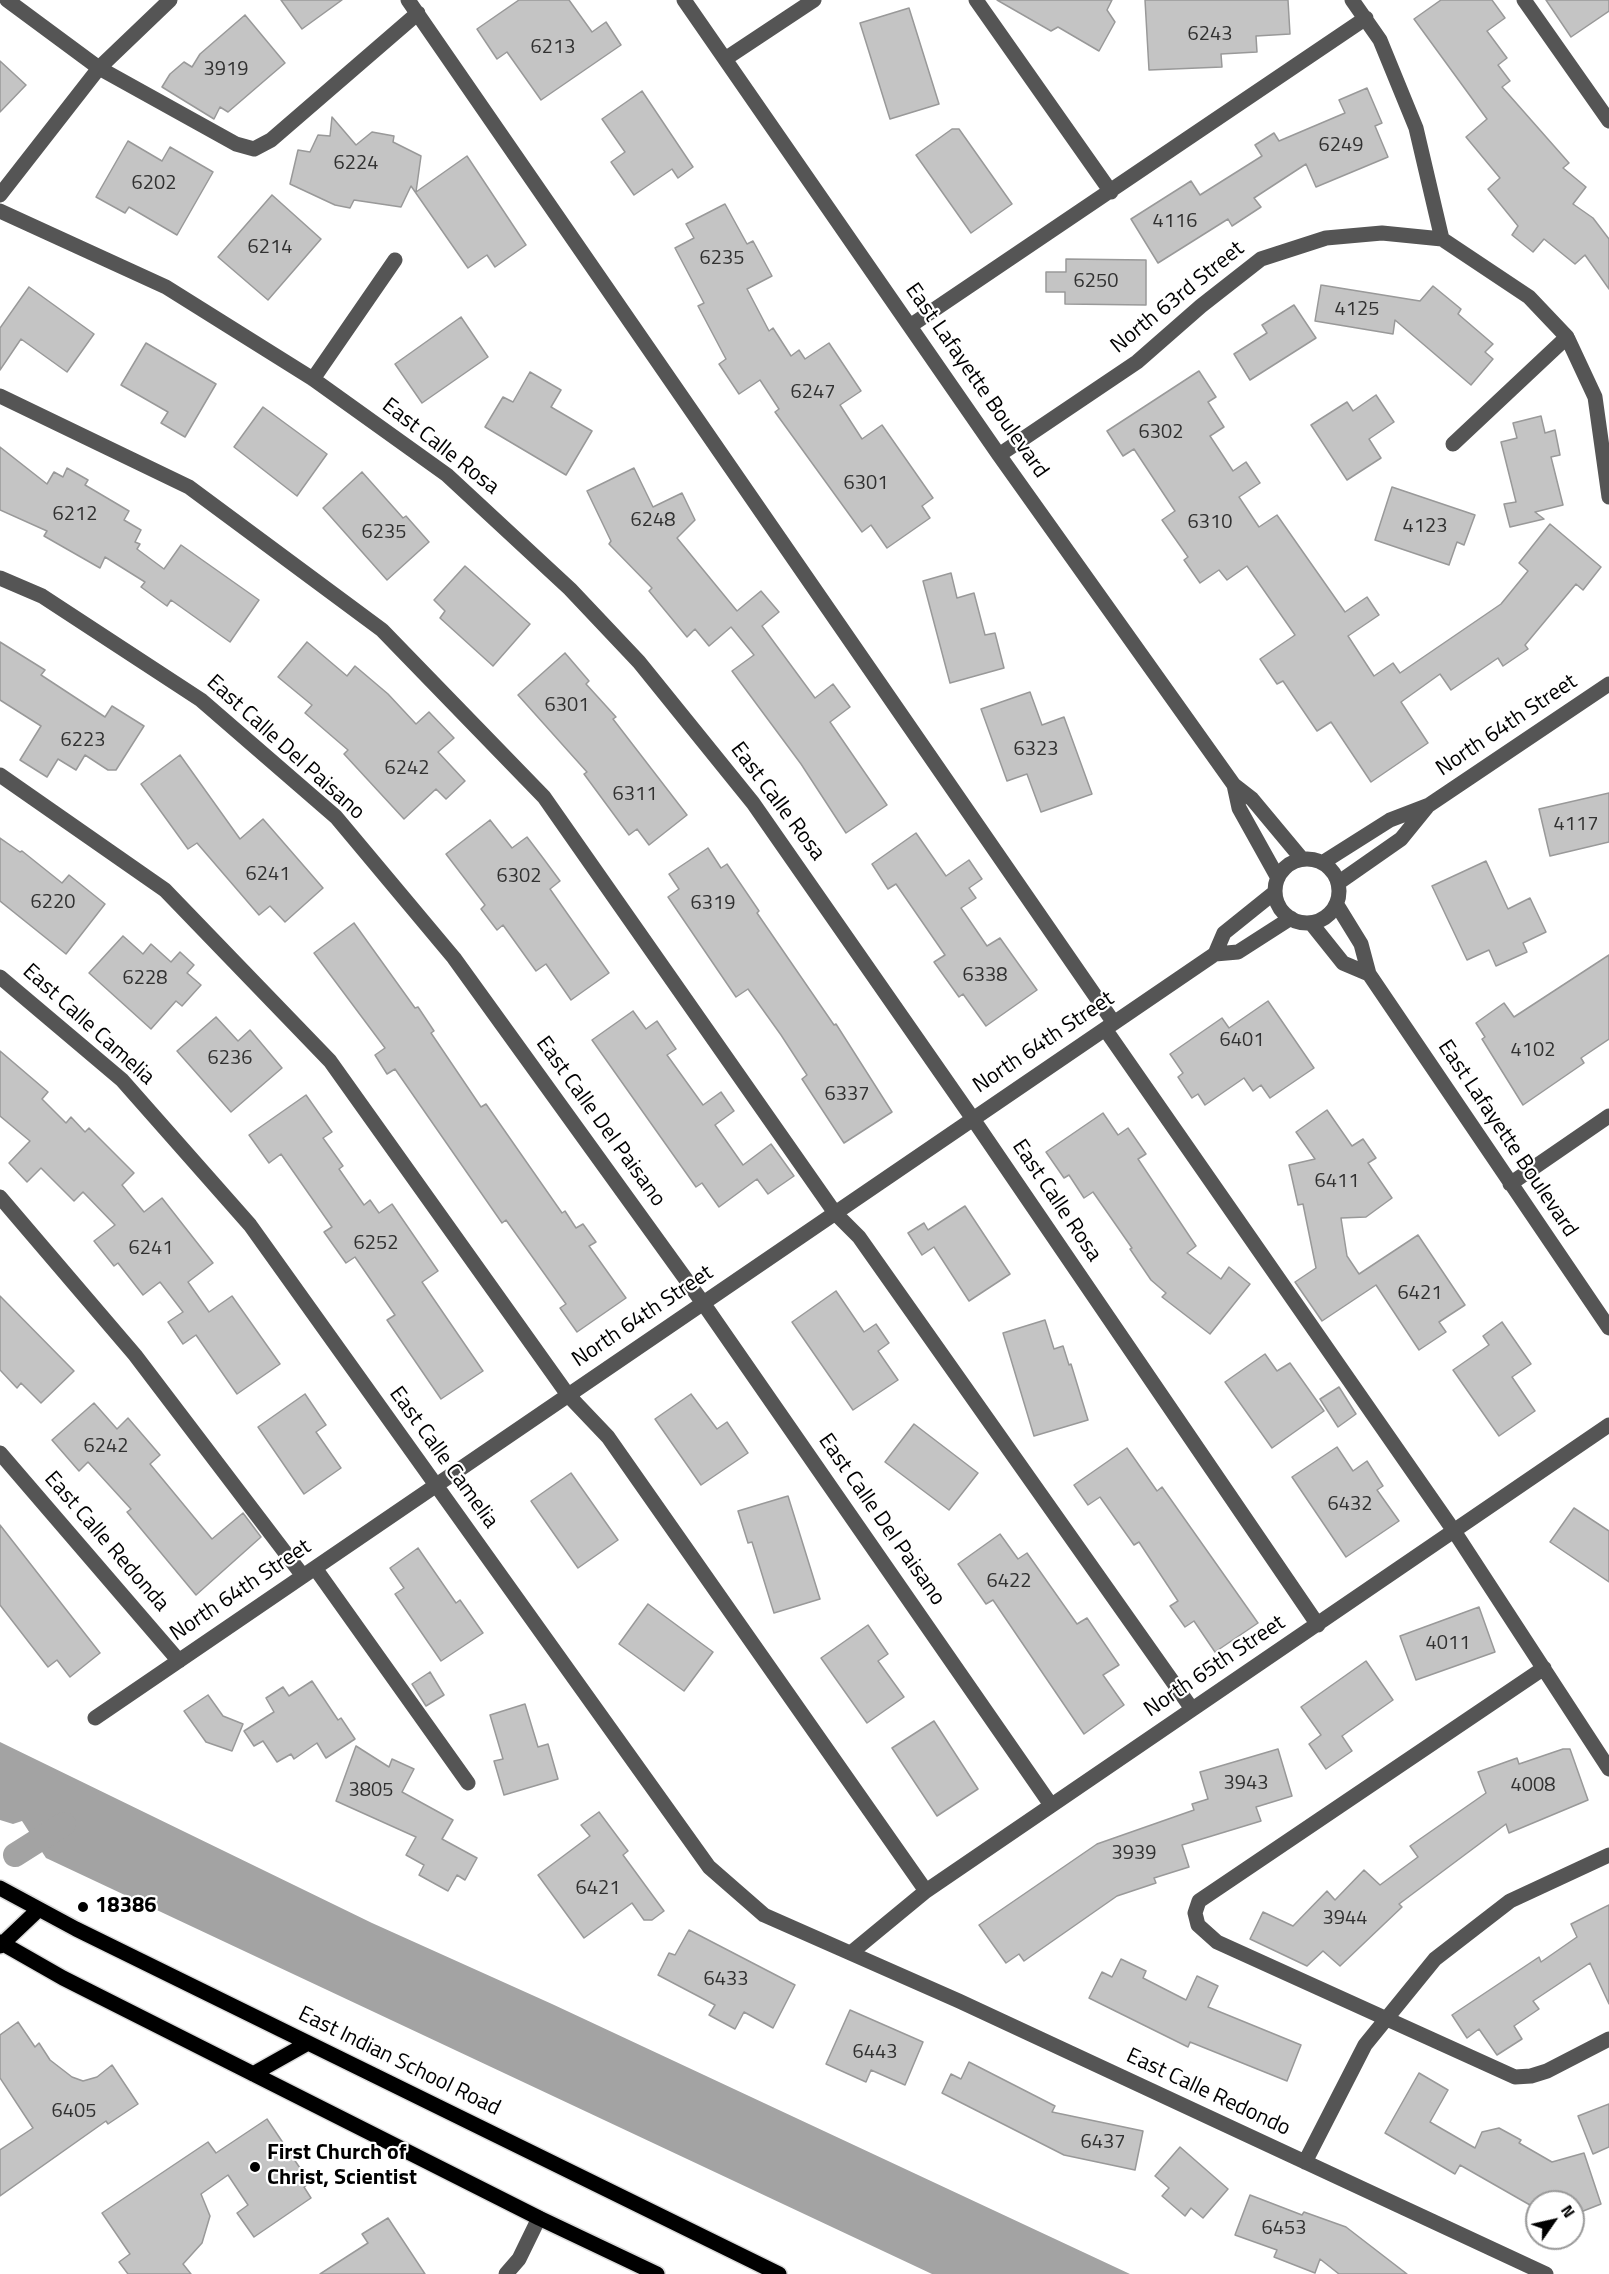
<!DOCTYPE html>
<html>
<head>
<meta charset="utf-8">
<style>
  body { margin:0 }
  #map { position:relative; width:1609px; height:2274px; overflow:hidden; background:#fff; font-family:"Titillium Web",sans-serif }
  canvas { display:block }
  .north { position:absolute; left:1525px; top:2190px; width:60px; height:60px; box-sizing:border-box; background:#fff; border:2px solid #999; border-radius:50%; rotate:56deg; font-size:16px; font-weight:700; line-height:24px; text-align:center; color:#000 }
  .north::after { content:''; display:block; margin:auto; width:21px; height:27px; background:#000; clip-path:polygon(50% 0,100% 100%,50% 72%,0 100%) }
</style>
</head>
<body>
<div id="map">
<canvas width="1609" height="2274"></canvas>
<div class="north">N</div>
</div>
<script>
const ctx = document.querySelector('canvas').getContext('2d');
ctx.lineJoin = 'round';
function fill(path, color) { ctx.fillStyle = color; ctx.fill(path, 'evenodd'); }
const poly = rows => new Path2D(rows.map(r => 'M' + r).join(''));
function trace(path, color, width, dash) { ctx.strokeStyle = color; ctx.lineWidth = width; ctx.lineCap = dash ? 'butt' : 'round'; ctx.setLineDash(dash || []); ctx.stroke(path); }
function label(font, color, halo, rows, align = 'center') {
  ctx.font = font + ' "Titillium Web",sans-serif'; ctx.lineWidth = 4.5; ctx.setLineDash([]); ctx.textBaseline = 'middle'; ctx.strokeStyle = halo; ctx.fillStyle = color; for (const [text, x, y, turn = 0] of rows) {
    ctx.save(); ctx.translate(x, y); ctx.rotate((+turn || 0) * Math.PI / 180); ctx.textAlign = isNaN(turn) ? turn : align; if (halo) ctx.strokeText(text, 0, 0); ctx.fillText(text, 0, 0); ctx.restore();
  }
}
const water = poly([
  [0,1742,372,1923,552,2004,1130,2274,932,2274,46,1858,22,1821,13,1824,0,1820]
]);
const canal = poly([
  [15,1855,64,1824]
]);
const building = poly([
  [281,0,342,0,302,29,281,0],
  [519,0,569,0,592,32,606,22,621,45,541,100,507,52,497,59,477,29,519,0],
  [997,0,1112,0,1107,10,1115,22,1099,51,1058,27,1051,31,997,0],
  [1145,0,1288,0,1290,34,1256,36,1257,52,1221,54,1222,67,1149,70,1145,0],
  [1441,0,1492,0,1505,18,1487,31,1507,58,1498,65,1510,81,1502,87,1569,163,1563,168,1586,187,1573,204,1593,218,1609,239,1609,289,1585,255,1575,264,1544,239,1533,252,1512,235,1518,226,1488,189,1500,178,1466,137,1487,119,1414,19,1441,0],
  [1546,0,1609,0,1609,11,1571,37,1546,0],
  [909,8,939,104,890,119,860,23,909,8],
  [245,15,285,63,228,112,220,107,214,119,162,87,170,74,184,62,192,67,200,54,245,15],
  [0,61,26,85,0,112,0,61],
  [1367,88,1382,123,1375,126,1388,157,1316,187,1306,164,1254,198,1261,207,1232,226,1228,219,1158,263,1131,219,1191,181,1200,195,1262,156,1255,145,1274,133,1279,141,1345,113,1339,100,1367,88],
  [642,91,693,167,678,178,672,169,634,195,611,162,625,152,602,119,642,91],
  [332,117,356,145,372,132,394,136,393,142,421,156,416,192,467,156,526,245,495,267,487,255,468,268,411,186,401,207,354,200,350,208,335,205,290,184,298,150,310,152,318,135,330,136,332,117],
  [952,129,959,129,1012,204,971,233,916,155,952,129],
  [128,141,162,161,170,147,213,172,177,235,129,207,125,213,96,197,128,141],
  [272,195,321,239,268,300,218,257,272,195],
  [725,204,747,244,753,241,772,276,747,289,769,331,773,328,791,356,799,350,805,359,829,343,861,391,840,405,862,439,882,425,933,498,922,506,930,518,887,548,871,525,862,532,775,412,779,409,760,380,739,394,719,364,726,359,698,306,704,303,675,248,694,238,686,224,725,204],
  [1066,259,1146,260,1146,305,1065,304,1065,292,1046,292,1046,272,1066,272,1066,259],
  [1321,285,1420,301,1433,286,1461,309,1458,314,1493,344,1485,352,1493,359,1471,385,1395,320,1393,334,1315,321,1321,285],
  [29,287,94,334,67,372,21,339,0,370,0,328,29,287],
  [1294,305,1316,338,1250,380,1234,354,1267,333,1262,325,1294,305],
  [461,317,488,357,422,403,395,364,461,317],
  [146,343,216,384,185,437,161,423,168,412,121,385,146,343],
  [1199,371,1216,397,1208,402,1224,427,1210,436,1233,471,1246,462,1260,483,1239,497,1259,527,1277,515,1345,612,1367,597,1379,615,1348,636,1374,676,1393,663,1400,673,1501,604,1528,571,1519,563,1550,524,1601,567,1583,590,1576,584,1525,645,1528,649,1503,666,1498,658,1451,690,1440,674,1401,702,1428,743,1371,782,1331,722,1317,731,1283,681,1277,684,1260,659,1295,635,1247,566,1227,580,1219,570,1200,583,1184,560,1188,557,1162,520,1175,511,1134,449,1123,456,1107,431,1199,371],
  [530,372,561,390,551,407,592,431,566,475,485,427,503,397,513,402,530,372],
  [1376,395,1394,422,1369,439,1381,458,1347,480,1311,425,1347,402,1353,411,1376,395],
  [263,407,327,454,297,496,234,447,263,407],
  [1541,416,1545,433,1555,430,1560,455,1551,457,1563,505,1535,512,1544,519,1510,527,1504,504,1516,502,1501,442,1517,438,1513,423,1541,416],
  [0,447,47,484,54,472,63,477,67,468,88,480,85,485,129,511,124,520,141,530,135,542,140,544,137,549,164,569,181,545,259,600,230,642,171,600,167,606,141,587,145,582,105,557,100,568,44,536,47,531,0,510,0,447],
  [634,468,653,507,682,493,695,520,677,538,737,611,761,591,779,612,762,626,815,698,833,684,850,707,830,722,887,805,846,833,801,764,732,671,754,655,731,627,709,646,695,629,687,637,649,591,652,588,609,544,611,541,587,491,634,468],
  [362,472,403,518,406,516,429,542,387,580,323,508,362,472],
  [1392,487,1475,515,1464,545,1457,542,1449,565,1375,540,1392,487],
  [465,566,530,624,493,666,440,618,445,611,434,600,465,566],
  [951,573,957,598,974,593,985,635,995,633,1004,668,950,683,923,581,951,573],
  [0,642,45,670,41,675,105,717,112,706,144,726,116,770,108,770,85,755,76,770,58,759,47,777,20,760,41,726,0,700,0,642],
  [307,642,347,676,355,666,388,694,416,724,429,712,454,738,438,752,465,781,446,799,436,789,404,819,344,754,348,750,305,713,312,705,278,677,307,642],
  [565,653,589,681,586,684,616,717,613,719,687,815,649,845,637,829,629,835,584,774,587,772,518,695,565,653],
  [1030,692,1042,725,1064,717,1092,794,1041,812,1027,774,1007,781,981,709,1030,692],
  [180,755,240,839,263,819,323,888,285,922,270,906,259,915,197,843,188,849,141,784,180,755],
  [1609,793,1609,842,1550,856,1539,809,1609,793],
  [490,820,512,848,527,837,543,858,560,881,550,889,609,973,571,1000,546,964,536,971,503,925,497,930,481,909,485,905,446,854,490,820],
  [916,833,946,876,969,860,982,879,969,888,976,898,961,908,987,946,1000,938,1037,990,986,1026,963,994,959,997,934,962,945,955,896,884,888,889,872,864,916,833],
  [0,838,20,852,22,851,62,883,69,875,105,904,66,954,0,901,0,838],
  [708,848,721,868,727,864,759,911,757,913,834,1025,836,1024,892,1112,844,1143,802,1079,807,1075,781,1035,748,989,736,997,668,897,679,889,669,874,708,848],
  [1486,861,1508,909,1530,898,1546,932,1523,943,1527,952,1496,966,1489,950,1467,960,1432,886,1486,861],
  [354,923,415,1008,418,1007,434,1031,431,1033,481,1107,486,1104,562,1213,565,1211,576,1228,583,1224,596,1242,589,1246,626,1298,577,1332,560,1308,566,1304,506,1220,502,1223,395,1069,387,1074,375,1055,385,1048,314,953,354,923],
  [123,936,143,954,151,944,171,962,180,952,194,965,187,973,201,985,182,1006,176,1001,151,1029,89,973,123,936],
  [1609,955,1609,1039,1581,1058,1584,1063,1523,1105,1482,1039,1485,1037,1476,1023,1504,1003,1514,1017,1609,955],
  [1268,1001,1314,1068,1270,1098,1261,1085,1253,1091,1244,1078,1205,1105,1198,1094,1192,1098,1178,1077,1183,1073,1170,1054,1222,1018,1229,1028,1268,1001],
  [633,1011,646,1029,657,1021,676,1049,667,1055,703,1105,721,1092,734,1111,715,1125,743,1165,771,1144,794,1176,768,1194,757,1179,719,1207,702,1183,696,1187,592,1040,633,1011],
  [216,1017,238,1041,250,1030,282,1068,231,1112,177,1051,216,1017],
  [0,1051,48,1092,42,1099,66,1123,71,1117,85,1132,89,1128,134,1173,122,1185,144,1212,162,1198,213,1263,188,1282,209,1312,232,1296,280,1364,237,1394,196,1335,183,1344,168,1322,183,1312,160,1282,143,1295,118,1263,114,1266,94,1241,115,1225,83,1192,74,1201,41,1168,27,1182,9,1163,30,1141,0,1116,0,1051],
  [306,1095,332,1132,323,1138,343,1166,339,1169,364,1205,370,1200,379,1213,392,1204,438,1271,422,1282,483,1371,441,1399,387,1320,395,1315,355,1257,346,1263,324,1232,332,1227,281,1154,269,1163,249,1135,306,1095],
  [1327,1110,1352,1146,1363,1139,1376,1158,1368,1163,1392,1198,1366,1217,1341,1218,1347,1256,1359,1274,1418,1235,1465,1305,1439,1322,1446,1332,1419,1350,1376,1285,1322,1321,1295,1282,1316,1268,1303,1204,1298,1205,1289,1165,1315,1159,1296,1132,1327,1110],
  [1103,1113,1118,1135,1128,1128,1146,1154,1138,1159,1196,1246,1187,1253,1221,1279,1229,1267,1250,1284,1210,1334,1162,1297,1166,1293,1151,1280,1130,1249,1132,1248,1093,1192,1084,1198,1069,1175,1064,1178,1046,1152,1103,1113],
  [965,1206,1010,1274,969,1301,934,1247,922,1255,908,1233,924,1223,928,1230,965,1206],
  [836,1291,864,1332,876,1324,889,1343,878,1351,898,1380,853,1410,792,1322,836,1291],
  [0,1296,74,1371,41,1403,21,1383,17,1388,0,1370,0,1296],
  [1045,1320,1054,1349,1063,1346,1069,1365,1071,1364,1088,1420,1034,1436,1003,1333,1045,1320],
  [1502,1322,1531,1364,1512,1377,1535,1411,1499,1436,1453,1370,1489,1345,1483,1336,1502,1322],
  [1265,1354,1277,1371,1290,1363,1324,1411,1272,1448,1225,1382,1265,1354],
  [1339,1387,1356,1414,1338,1427,1320,1399,1339,1387],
  [305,1394,326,1425,316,1432,341,1468,304,1494,258,1427,305,1394],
  [691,1394,717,1429,727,1422,748,1453,701,1485,655,1419,691,1394],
  [94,1403,117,1429,128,1418,160,1455,150,1464,212,1539,243,1513,261,1537,196,1595,127,1512,131,1509,88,1462,79,1471,52,1440,94,1403],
  [914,1424,978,1473,949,1510,885,1462,914,1424],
  [1337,1447,1353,1471,1367,1461,1383,1486,1377,1490,1399,1521,1346,1557,1292,1477,1337,1447],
  [1127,1448,1157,1491,1162,1487,1258,1623,1215,1652,1194,1621,1185,1627,1170,1606,1178,1601,1139,1542,1134,1545,1100,1497,1088,1505,1074,1485,1127,1448],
  [571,1473,618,1540,578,1568,531,1501,571,1473],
  [788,1496,820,1599,774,1613,752,1542,748,1543,738,1511,788,1496],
  [1574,1508,1609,1531,1609,1582,1550,1542,1574,1508],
  [0,1525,100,1653,70,1677,57,1660,48,1667,0,1605,0,1525],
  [1000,1534,1018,1559,1027,1553,1077,1624,1087,1618,1119,1665,1103,1675,1124,1705,1084,1734,993,1600,986,1604,958,1564,1000,1534],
  [418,1548,456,1603,460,1600,483,1633,441,1661,395,1594,404,1588,390,1568,418,1548],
  [648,1604,713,1652,684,1691,619,1644,648,1604],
  [1479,1607,1495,1652,1416,1680,1400,1636,1479,1607],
  [868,1625,888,1654,878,1661,904,1697,867,1723,821,1658,868,1625],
  [1366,1661,1393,1700,1342,1736,1352,1751,1326,1769,1309,1744,1321,1735,1301,1707,1366,1661],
  [430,1672,444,1695,426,1706,412,1684,430,1672],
  [312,1681,338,1720,341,1718,355,1739,326,1758,317,1743,294,1759,291,1754,277,1762,263,1741,254,1746,244,1731,274,1712,266,1698,283,1687,289,1696,312,1681],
  [208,1695,223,1716,243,1724,232,1751,206,1742,184,1711,208,1695],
  [525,1704,538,1747,548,1744,558,1779,504,1795,494,1761,503,1759,490,1715,525,1704],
  [934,1721,978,1789,937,1816,892,1748,934,1721],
  [356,1746,389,1767,392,1759,414,1769,402,1792,453,1820,442,1839,477,1858,465,1880,457,1875,448,1891,419,1875,424,1865,406,1855,416,1837,336,1801,356,1746],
  [1278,1749,1292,1796,1256,1807,1261,1821,1182,1845,1189,1867,1154,1878,1156,1883,1117,1896,1024,1961,1019,1954,1006,1963,979,1925,1097,1844,1194,1810,1192,1804,1208,1799,1200,1772,1278,1749],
  [1563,1749,1570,1749,1588,1800,1509,1833,1506,1824,1399,1904,1402,1907,1340,1966,1323,1951,1307,1966,1250,1939,1263,1912,1293,1926,1327,1891,1335,1900,1364,1870,1380,1885,1418,1857,1410,1846,1486,1793,1478,1772,1517,1758,1519,1764,1563,1749],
  [599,1812,628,1851,623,1855,664,1911,652,1920,644,1920,632,1903,584,1938,538,1875,590,1836,581,1825,599,1812],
  [1609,1905,1609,2004,1590,1963,1533,2001,1539,2009,1514,2026,1522,2039,1497,2055,1479,2029,1467,2038,1452,2015,1539,1957,1541,1962,1577,1937,1571,1924,1609,1905],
  [689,1930,795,1985,773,2028,744,2012,735,2029,709,2015,715,2005,658,1975,669,1953,675,1955,689,1930],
  [1121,1959,1146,1971,1143,1978,1186,2000,1197,1976,1218,1986,1208,2007,1301,2045,1287,2081,1190,2042,1188,2047,1089,1998,1102,1972,1112,1977,1121,1959],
  [850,2010,923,2042,905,2085,871,2070,866,2082,826,2064,850,2010],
  [18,2022,35,2047,39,2043,50,2060,72,2077,83,2081,97,2077,112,2065,138,2104,108,2124,106,2121,0,2196,0,2150,33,2128,0,2078,0,2035,18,2022],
  [969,2062,1055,2106,1052,2112,1143,2131,1135,2170,1064,2155,942,2093,951,2074,961,2079,969,2062],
  [1419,2073,1448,2090,1430,2122,1475,2148,1482,2132,1499,2128,1521,2140,1519,2143,1552,2162,1584,2153,1601,2204,1573,2215,1573,2202,1537,2202,1537,2209,1460,2165,1455,2174,1385,2133,1419,2073],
  [1609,2104,1609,2147,1593,2154,1578,2116,1609,2104],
  [267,2119,310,2183,304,2187,311,2198,254,2237,237,2213,248,2205,228,2175,201,2194,210,2216,202,2243,183,2264,191,2274,128,2274,119,2262,130,2254,102,2213,208,2142,216,2153,267,2119],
  [1180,2147,1228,2189,1203,2218,1191,2208,1185,2216,1162,2196,1169,2188,1155,2176,1180,2147],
  [1250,2195,1302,2215,1304,2212,1346,2227,1407,2274,1339,2274,1320,2259,1315,2273,1274,2257,1277,2250,1235,2235,1250,2195],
  [388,2218,425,2274,320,2274,368,2243,362,2234,388,2218]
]);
const minor = poly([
  [7,0,99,68,236,144,254,149,271,140,418,13],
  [408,0,1114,1023],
  [684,0,999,455,1234,785,1252,799,1302,859],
  [976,0,1111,192],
  [1352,0,1380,40,1416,128,1442,239,1529,297,1567,337,1595,397,1609,497],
  [1524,0,1609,121],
  [725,59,814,0],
  [0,195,99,68,170,0],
  [0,211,166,287,313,379,447,475,570,589,639,662,753,803,973,1119,1318,1625],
  [910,326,1366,18],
  [313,379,395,260],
  [0,396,189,487,382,630,544,797,835,1213,859,1237,1192,1709],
  [1453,444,1567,337],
  [999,455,1137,362,1201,306,1261,259,1326,238,1382,233,1442,239],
  [0,578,42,596,201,700,336,817,454,958,703,1303,1051,1805],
  [0,775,165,890,330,1061,568,1395,608,1437,926,1891],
  [1234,785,1239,808,1278,878],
  '1275 891a32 32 0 1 1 64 0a32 32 0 1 1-64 0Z',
  [1322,863,1390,820,1429,805,1609,684],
  [1338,883,1401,839,1427,807],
  [1337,905,1361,944,1369,974,1609,1328],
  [1311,923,1343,963,1369,974],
  [1215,954,1224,933,1275,892],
  [0,977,122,1080,250,1225,709,1867,764,1915,959,2001,1546,2274],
  [1105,1029,1454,1531,1609,1769],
  [1510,1184,1609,1116],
  [0,1197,135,1355,303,1576],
  [0,1453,179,1661],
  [315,1568,468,1783],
  [1544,1668,1199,1901,1195,1913,1198,1925,1217,1942,1515,2077,1531,2076,1547,2071,1609,2039],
  [95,1718,1215,954,1238,952,1291,918],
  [852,1952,926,1891,1609,1425],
  [1305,2162,1365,2045,1435,1959,1510,1901,1609,1855],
  [506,2274,519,2259,539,2218]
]);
const major = poly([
  [0,1888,76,1929,779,2274],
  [0,1942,63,1978,539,2218,657,2274],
  [0,1946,38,1910],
  [253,2074,308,2043]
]);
const markers = [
  [83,1907,6,"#000"],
  [255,2167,6,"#000"]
];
const numberNames = [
  ["6243",1210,35],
  ["6213",553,48],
  ["3919",226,70],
  ["6249",1341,146],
  ["6224",356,164],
  ["6202",154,184],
  ["4116",1175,222],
  ["6214",270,248],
  ["6235",722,259],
  ["6250",1096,282],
  ["4125",1357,310],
  ["6247",813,393],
  ["6302",1161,433],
  ["6301",866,484],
  ["6212",75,515],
  ["6248",653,521],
  ["6310",1210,523],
  ["4123",1425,527],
  ["6235",384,533],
  ["6301",567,706],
  ["6223",83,741],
  ["6323",1036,750],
  ["6242",407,769],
  ["6311",635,795],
  ["4117",1576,825],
  ["6241",268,875],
  ["6302",519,877],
  ["6220",53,903],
  ["6319",713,904],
  ["6338",985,976],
  ["6228",145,979],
  ["6401",1242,1041],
  ["4102",1533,1051],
  ["6236",230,1059],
  ["6337",847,1095],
  ["6411",1337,1182],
  ["6252",376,1244],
  ["6241",151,1249],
  ["6421",1420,1294],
  ["6242",106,1447],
  ["6432",1350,1505],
  ["6422",1009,1582],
  ["4011",1448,1644],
  ["3943",1246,1784],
  ["4008",1533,1786],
  ["3805",371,1791],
  ["3939",1134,1854],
  ["6421",598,1889],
  ["3944",1345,1919],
  ["6433",726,1980],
  ["6443",875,2053],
  ["6405",74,2112],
  ["6437",1103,2143],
  ["6453",1284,2229]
];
const streetNames = [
  ["North 63rd Street",1178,298,-39],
  ["East Lafayette Boulevard",976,381,55],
  ["East Calle Rosa",440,447,38],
  ["North 64th Street",1507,726,-34],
  ["East Calle Del Paisano",285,748,42],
  ["East Calle Rosa",777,802,53],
  ["East Calle Camelia",88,1025,42],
  ["North 64th Street",1044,1043,-34],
  ["East Calle Del Paisano",600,1122,54],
  ["East Lafayette Boulevard",1507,1139,56],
  ["East Calle Rosa",1056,1201,56],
  ["North 64th Street",643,1317,-34],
  ["East Calle Camelia",443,1458,54],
  ["East Calle Del Paisano",881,1520,55],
  ["East Calle Redonda",106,1542,49],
  ["North 64th Street",241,1591,-34],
  ["North 65th Street",1215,1667,-34],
  ["East Indian School Road",399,2062,26],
  ["East Calle Redondo",1208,2093,25]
];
const poiNames = [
  ["18386",95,1907],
  ["First Church of",267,2154],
  ["Christ, Scientist",267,2179]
];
fill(water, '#a3a3a3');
trace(canal, '#a3a3a3', 24);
fill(building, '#c4c4c4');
trace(building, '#999', 1.5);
trace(major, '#dbdbdb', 18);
trace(minor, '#555', 15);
trace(major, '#000', 15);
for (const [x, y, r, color] of markers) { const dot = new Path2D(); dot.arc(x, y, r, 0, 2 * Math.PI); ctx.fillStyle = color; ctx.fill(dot); trace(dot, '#fff', 2); }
label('20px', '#313131', null, numberNames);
label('22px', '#000', '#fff', streetNames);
label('bold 22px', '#000', '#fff', poiNames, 'left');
</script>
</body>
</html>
